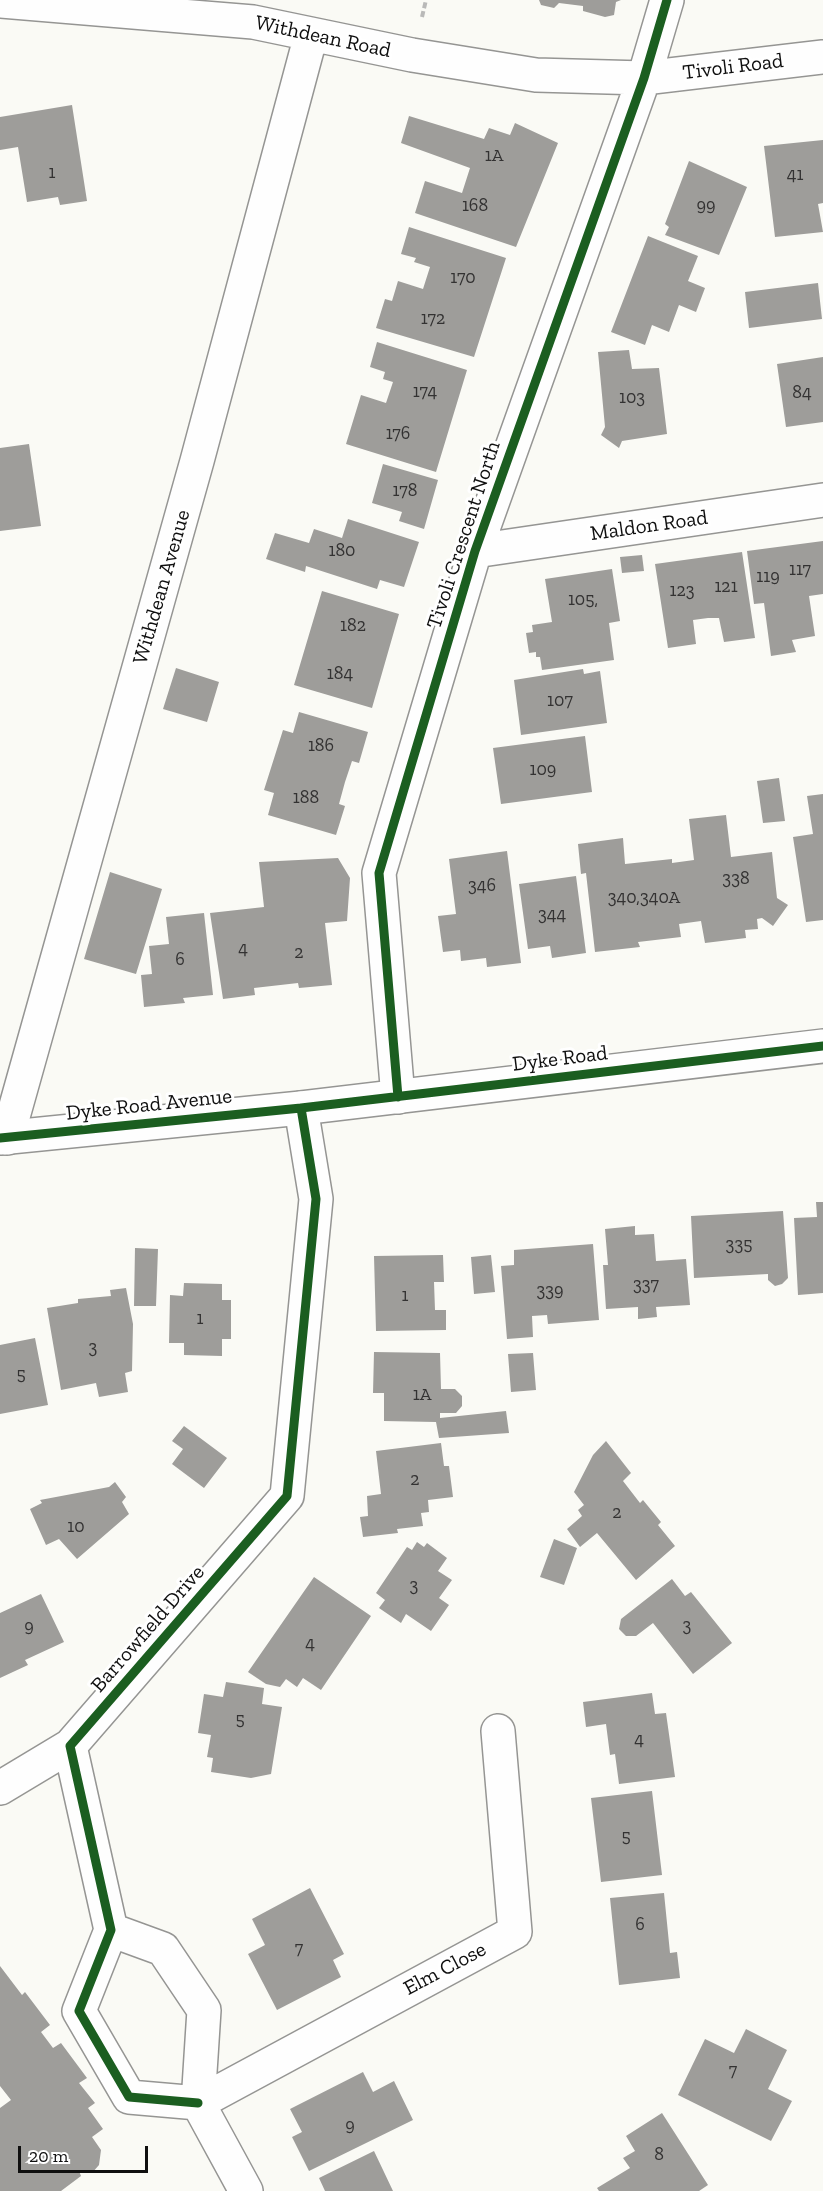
<!DOCTYPE html>
<html>
<head>
<meta charset="utf-8">
<style>
  body { margin:0 }
  #map { position:relative; width:823px; height:2191px; overflow:hidden; background:#fafaf5; font-family:"Zilla Slab",serif }
  canvas { display:block }
  .scale { position:absolute; left:18px; top:2146px; width:130px; height:27px; box-sizing:border-box; border:3px solid #0f0f0f; border-top:0; padding-left:8px; font-size:18px; line-height:21px; white-space:nowrap; color:#0f0f0f; -webkit-text-stroke:4px #fff; paint-order:stroke }
</style>
</head>
<body>
<div id="map">
<canvas width="823" height="2191"></canvas>
<div class="scale">20 m</div>
</div>
<script>
const ctx = document.querySelector('canvas').getContext('2d');
ctx.lineJoin = 'round';
function fill(path, color) { ctx.fillStyle = color; ctx.fill(path, 'evenodd'); }
const poly = rows => new Path2D(rows.map(r => 'M' + r).join(''));
function trace(path, color, width, dash) { ctx.strokeStyle = color; ctx.lineWidth = width; ctx.lineCap = dash ? 'butt' : 'round'; ctx.setLineDash(dash || []); ctx.stroke(path); }
function label(font, color, halo, rows, align = 'center') {
  ctx.font = font + ' "Zilla Slab",serif'; ctx.lineWidth = 6; ctx.setLineDash([]); ctx.textBaseline = 'middle'; ctx.strokeStyle = halo; ctx.fillStyle = color; for (const [text, x, y, turn = 0] of rows) {
    ctx.save(); ctx.translate(x, y); ctx.rotate((+turn || 0) * Math.PI / 180); ctx.textAlign = isNaN(turn) ? turn : align; if (halo) ctx.strokeText(text, 0, 0); ctx.fillText(text, 0, 0); ctx.restore();
  }
}
const building = poly([
  [539,0,621,0,616,2,614,15,605,17,583,11,583,6,559,3,554,8,541,5],
  [72,105,87,201,60,205,58,197,27,202,18,147,0,150,0,117],
  [409,116,484,139,489,128,510,135,515,123,558,143,516,247,415,213,425,181,462,193,470,168,401,143],
  [823,140,823,203,818,204,823,232,775,237,764,146],
  [689,161,747,187,719,255,665,235,669,227,665,224],
  [409,227,506,258,474,357,376,328,385,299,392,301,398,281,423,289,430,267,414,262,416,258,401,254],
  [648,236,698,256,688,281,705,288,696,312,679,305,669,332,652,325,645,345,611,332],
  [818,283,822,319,749,328,745,292],
  [377,342,467,370,436,472,346,444,361,395,386,403,393,382,383,379,385,372,370,367],
  [629,350,632,369,659,368,667,434,622,441,619,448,601,435,605,427,598,352],
  [823,357,823,422,786,427,777,364],
  [29,444,41,526,0,531,0,448],
  [383,464,438,480,424,529,399,521,402,512,372,503],
  [348,519,419,542,404,587,380,580,377,589,306,566,305,572,266,559,275,533,309,543,314,529,342,538],
  [823,541,823,594,809,596,815,636,792,640,796,652,771,656,764,603,754,604,747,551],
  [742,552,755,638,724,642,719,618,708,618,693,620,696,644,668,648,655,564],
  [642,555,644,571,622,573,620,557],
  [612,569,620,621,609,623,614,660,542,670,540,657,536,657,536,652,529,653,526,633,533,632,532,625,552,622,545,579],
  [322,591,399,614,372,708,294,685],
  [176,668,219,682,207,722,163,709],
  [583,669,584,674,600,671,607,723,521,735,514,680],
  [299,712,368,732,359,763,352,761,345,782,339,804,345,806,336,835,268,815,274,793,264,790,283,730,293,733],
  [585,736,592,792,501,804,493,748],
  [779,778,785,821,763,823,757,781],
  [823,794,823,920,806,922,793,837,813,834,807,796],
  [726,815,731,857,772,852,777,898,788,905,773,926,762,918,757,919,758,929,745,930,746,938,705,943,701,921,679,924,681,937,638,942,640,947,595,952,586,873,581,874,578,844,623,838,625,864,672,859,672,863,694,860,689,819],
  [507,851,521,963,487,967,486,958,461,961,460,950,443,952,438,916,456,914,449,859],
  [338,858,350,878,347,921,325,923,332,985,299,988,298,983,254,988,255,995,223,999,210,913,264,907,259,862],
  [110,872,162,889,136,974,84,959],
  [576,876,586,953,552,958,550,946,528,949,519,884],
  [204,913,213,995,183,998,185,1003,144,1007,141,975,152,974,149,946,169,944,166,917],
  [816,1202,823,1202,823,1293,798,1295,794,1218,817,1217],
  [783,1211,788,1278,782,1284,775,1286,768,1280,768,1274,694,1278,691,1216],
  [635,1226,635,1235,654,1234,656,1261,686,1259,690,1305,656,1307,657,1317,638,1319,638,1307,606,1309,603,1265,608,1265,605,1229],
  [593,1244,599,1320,548,1324,547,1315,532,1316,533,1337,507,1339,501,1266,514,1265,514,1250],
  [135,1248,158,1249,156,1306,134,1306],
  [443,1255,444,1282,434,1282,435,1310,446,1310,446,1330,376,1331,374,1256],
  [491,1255,495,1292,474,1294,471,1257],
  [184,1283,222,1284,222,1300,231,1300,231,1339,222,1339,222,1356,184,1355,184,1343,169,1343,170,1295,183,1296],
  [126,1288,133,1324,132,1371,125,1373,128,1392,99,1397,96,1383,61,1390,47,1308,78,1303,78,1299,111,1296,110,1290],
  [35,1338,48,1405,0,1414,0,1345],
  [374,1352,440,1353,441,1389,455,1389,462,1396,462,1406,456,1413,440,1413,440,1418,506,1411,509,1433,439,1438,436,1422,384,1421,384,1393,373,1393],
  [533,1353,536,1390,511,1392,508,1354],
  [184,1426,227,1458,204,1488,172,1464,183,1449,172,1441],
  [606,1441,631,1473,623,1481,640,1503,643,1500,661,1522,658,1525,675,1546,636,1580,597,1533,580,1547,567,1529,582,1516,578,1510,584,1505,574,1492,593,1455],
  [441,1443,444,1466,449,1466,453,1497,428,1500,429,1512,421,1513,423,1526,397,1529,398,1533,363,1537,360,1517,368,1516,367,1496,381,1494,376,1451],
  [115,1482,126,1497,122,1502,129,1514,77,1559,59,1539,46,1545,30,1509,42,1503,40,1500,109,1487],
  [554,1539,577,1548,564,1585,540,1577],
  [417,1542,424,1547,427,1543,447,1558,438,1571,452,1580,439,1598,449,1605,431,1631,406,1614,401,1623,379,1608,385,1600,376,1593,407,1547,412,1550],
  [314,1577,371,1616,321,1690,303,1678,297,1687,286,1679,280,1687,266,1684,248,1672],
  [672,1579,685,1596,691,1592,732,1643,693,1674,653,1623,636,1636,626,1636,619,1629,621,1619],
  [41,1594,64,1642,25,1660,28,1665,0,1678,0,1613],
  [226,1682,264,1688,262,1704,282,1707,271,1774,251,1778,211,1772,213,1758,207,1757,211,1735,198,1733,204,1694,223,1697],
  [652,1693,655,1714,666,1713,675,1777,619,1784,615,1754,610,1755,606,1724,586,1727,583,1702],
  [652,1791,662,1875,601,1882,591,1798],
  [310,1888,344,1954,333,1960,341,1977,277,2010,248,1954,265,1945,252,1919],
  [664,1893,670,1953,677,1952,680,1978,619,1985,610,1898],
  [0,1966,22,1995,25,1992,50,2025,41,2032,53,2048,61,2043,87,2078,79,2083,95,2103,88,2108,103,2129,92,2137,101,2150,99,2165,92,2173,79,2171,81,2176,61,2191,0,2191,0,2108,11,2100,0,2086],
  [746,2029,787,2050,768,2089,792,2101,771,2141,678,2095,705,2039,734,2053],
  [363,2072,373,2092,394,2081,413,2120,309,2171,292,2137,302,2132,290,2109],
  [662,2113,708,2185,699,2191,599,2191,597,2188,630,2168,623,2158,635,2151,626,2136],
  [374,2151,393,2191,325,2191,319,2178]
]);
const path = poly([
  [422,17,426,0]
]);
const minor = poly([
  [0,1,253,22,412,55,536,75,644,78,823,57],
  [475,551,823,500],
  [398,1097,379,873,475,551,644,78,667,0],
  [7,1138,197,461,311,35],
  [0,1788,70,1746],
  [111,1930,163,1949,204,2010,198,2103],
  [198,2103,129,2097,79,2011,111,1930,70,1746,287,1496,316,1199,301,1108],
  [198,2103,515,1932,498,1731],
  [198,2103,246,2191]
]);
const tertiary = poly([
  [0,1138,301,1108,823,1046]
]);
const cycleway = poly([
  [398,1097,379,873,475,551,644,78,667,0],
  [0,1138,301,1108,823,1046],
  [198,2103,129,2097,79,2011,111,1930,70,1746,287,1496,316,1199,301,1108]
]);
const numberNames = [
  ["1A",494,156],
  ["1",52,173],
  ["41",795,175],
  ["168",475,206],
  ["99",706,206],
  ["170",463,278],
  ["172",433,319],
  ["174",425,392],
  ["84",802,393],
  ["103",632,398],
  ["176",398,434],
  ["178",405,491],
  ["180",342,551],
  ["117",800,570],
  ["119",768,577],
  ["121",726,587],
  ["123",682,591],
  ["105,",583,600],
  ["182",353,626],
  ["184",340,674],
  ["107",560,701],
  ["186",321,746],
  ["109",543,770],
  ["188",306,798],
  ["338",736,879],
  ["346",482,886],
  ["340,340A",644,898],
  ["344",552,915],
  ["4",243,949],
  ["2",299,953],
  ["6",180,960],
  ["335",739,1245],
  ["337",646,1285],
  ["339",550,1291],
  ["1",405,1296],
  ["1",200,1319],
  ["3",93,1348],
  ["5",21,1375],
  ["1A",422,1395],
  ["2",415,1480],
  ["2",617,1513],
  ["10",76,1527],
  ["3",414,1586],
  ["3",687,1626],
  ["9",29,1627],
  ["4",310,1644],
  ["5",240,1720],
  ["4",639,1740],
  ["5",626,1837],
  ["6",640,1925],
  ["7",299,1949],
  ["7",733,2071],
  ["9",350,2126],
  ["8",659,2155]
];
const streetNames = [
  ["Withdean Road",323,37,12],
  ["Tivoli Road",733,67,-7],
  ["Maldon Road",649,526,-8],
  ["Tivoli Crescent North",464,535,-72],
  ["Withdean Avenue",162,587,-74],
  ["Dyke Road",560,1059,-7],
  ["Dyke Road Avenue",149,1105,-6],
  ["Barrowfield Drive",148,1629,-49],
  ["Elm Close",445,1969,-28]
];
fill(building, '#9e9d9a');
trace(minor, '#959593', 36);
trace(tertiary, '#959593', 36);
trace(path, '#b9b9b8', 4, [6, 3]);
trace(minor, '#fefefe', 33);
trace(tertiary, '#fefefe', 33);
trace(cycleway, '#1b5e20', 9);
label('18px', '#333232', null, numberNames);
label('21px', '#0f0f0f', '#fff', streetNames);
</script>
</body>
</html>
